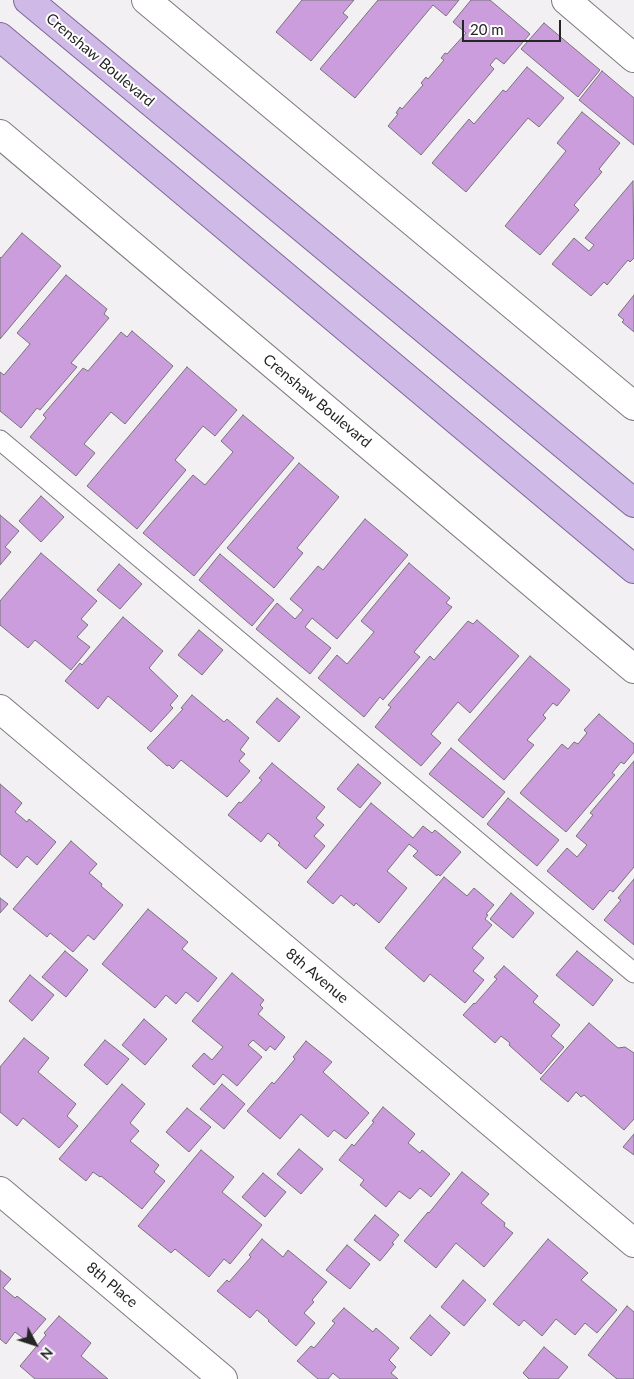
<!DOCTYPE html>
<html>
<head>
<meta charset="utf-8">
<style>
  body { margin:0 }
  #map { position:relative; width:634px; height:1379px; overflow:hidden; background:#f3f0f4; font-family:Lato,sans-serif }
  canvas { display:block }
  .north { position:absolute; left:10px; top:1319px; width:50px; height:50px; -webkit-text-stroke:4px #fff; paint-order:stroke; rotate:130deg; font-size:14px; font-weight:700; line-height:20px; text-align:center; color:#262526 }
  .north::after { content:''; display:block; margin:auto; width:18px; height:22px; background:#262526; clip-path:polygon(50% 0,100% 100%,50% 72%,0 100%) }
  .scale { position:absolute; left:462px; top:20px; width:99px; height:22px; box-sizing:border-box; border:2px solid #262526; border-top:0; padding-left:6px; font-size:15px; line-height:18px; white-space:nowrap; color:#262526; -webkit-text-stroke:4px #fff; paint-order:stroke }
</style>
</head>
<body>
<div id="map">
<canvas width="634" height="1379"></canvas>
<div class="north">N</div>
<div class="scale">20 m</div>
</div>
<script>
const ctx = document.querySelector('canvas').getContext('2d');
ctx.lineJoin = 'round';
function fill(path, color) { ctx.fillStyle = color; ctx.fill(path, 'evenodd'); }
const poly = rows => new Path2D(rows.map(r => 'M' + r).join(''));
function trace(path, color, width, dash) { ctx.strokeStyle = color; ctx.lineWidth = width; ctx.lineCap = dash ? 'butt' : 'round'; ctx.setLineDash(dash || []); ctx.stroke(path); }
function label(font, color, halo, rows, align = 'center') {
  ctx.font = font + ' Lato,sans-serif'; ctx.lineWidth = 4; ctx.setLineDash([]); ctx.textBaseline = 'middle'; ctx.strokeStyle = halo; ctx.fillStyle = color; for (const [text, x, y, turn = 0] of rows) {
    ctx.save(); ctx.translate(x, y); ctx.rotate((+turn || 0) * Math.PI / 180); ctx.textAlign = isNaN(turn) ? turn : align; if (halo) ctx.strokeText(text, 0, 0); ctx.fillText(text, 0, 0); ctx.restore();
  }
}
const building = poly([
  [302,0,354,0,343,13,348,17,311,61,276,32,302,0],
  [378,0,459,0,446,16,433,5,355,98,320,69,378,0],
  [471,0,490,0,530,34,504,64,496,58,490,65,494,69,421,155,388,126,398,114,396,113,400,107,402,109,423,85,421,83,426,77,428,79,444,60,441,58,445,53,447,54,466,33,453,22,471,0],
  [544,23,600,70,578,97,521,49,544,23],
  [527,67,564,98,539,127,528,118,466,192,432,163,469,119,474,124,503,90,506,92,527,67],
  [602,71,634,98,634,145,579,100,602,71],
  [582,112,620,143,599,169,602,172,574,205,579,210,540,255,505,226,566,151,557,143,582,112],
  [633,181,634,258,630,262,628,260,607,285,604,282,591,296,552,264,574,238,589,251,594,245,585,238,633,181],
  [22,233,61,266,0,339,0,257,1,258,22,233],
  [66,275,107,309,104,314,109,318,71,363,77,367,40,410,37,408,21,428,0,411,0,372,4,375,30,344,17,333,66,275],
  [634,295,634,332,622,322,624,320,618,315,634,295],
  [132,331,173,366,125,424,111,412,84,444,95,453,76,476,30,437,46,418,43,415,83,368,88,371,121,332,127,337,132,331],
  [187,367,237,410,215,436,203,426,175,460,186,470,137,529,87,486,187,367],
  [243,415,294,458,194,576,143,533,193,475,205,485,233,452,221,441,243,415],
  [299,463,339,497,297,548,303,553,274,588,227,548,299,463],
  [41,496,64,517,41,542,19,521,41,496],
  [0,515,19,531,5,547,11,552,0,565,0,515],
  [365,519,408,555,337,639,312,618,305,627,331,648,310,674,256,629,277,603,295,619,303,610,290,599,318,566,323,570,365,519],
  [41,553,97,601,81,619,88,625,77,637,90,647,71,670,35,640,28,648,0,625,0,601,41,553],
  [220,554,274,600,252,626,199,580,220,554],
  [409,563,450,598,446,603,452,607,414,652,420,657,383,700,380,697,364,717,318,678,337,655,347,664,374,632,361,621,409,563],
  [119,564,142,584,120,609,97,590,119,564],
  [123,617,163,651,149,668,178,696,170,705,173,708,151,732,108,696,98,709,65,681,80,663,82,665,123,617],
  [477,620,519,656,470,713,458,702,431,734,441,743,421,766,375,727,391,707,388,705,430,656,434,660,468,621,473,624,477,620],
  [199,630,223,650,202,675,178,655,199,630],
  [530,656,570,690,557,706,553,703,543,715,546,718,527,740,534,745,504,780,458,740,530,656],
  [192,695,224,722,227,719,249,738,240,750,245,754,239,761,250,771,227,797,181,760,173,769,169,765,167,766,147,748,183,709,181,708,192,695],
  [277,698,300,717,279,742,256,722,277,698],
  [599,714,634,744,634,752,624,764,621,762,612,773,615,775,566,832,520,793,562,744,568,749,574,742,578,744,587,733,584,730,599,714],
  [451,748,505,792,483,818,429,774,451,748],
  [634,761,634,867,613,892,610,890,593,910,547,871,567,848,577,857,587,845,576,836,593,815,590,813,634,761],
  [272,763,325,807,316,818,324,825,314,836,325,846,306,869,278,845,280,843,268,833,261,842,228,815,239,802,241,803,262,780,259,778,272,763],
  [358,764,381,783,360,808,337,789,358,764],
  [0,784,22,803,15,812,27,822,29,819,56,842,37,865,27,856,17,868,0,854,0,784],
  [508,798,559,840,537,866,487,824,508,798],
  [371,803,413,838,423,826,432,833,435,830,461,852,440,876,438,874,437,876,413,856,418,851,409,844,387,871,407,888,379,923,356,903,354,906,341,895,333,904,307,882,371,803],
  [71,841,97,864,89,873,102,884,101,886,123,905,94,940,88,935,73,952,50,933,47,937,13,909,71,841],
  [444,877,467,896,474,888,494,905,486,914,488,915,485,919,492,925,472,948,484,958,473,971,484,980,465,1003,430,974,424,982,385,948,444,877],
  [634,879,634,945,604,920,621,900,618,898,634,879],
  [511,893,534,913,513,938,490,919,511,893],
  [0,898,8,904,0,913,0,898],
  [148,909,188,942,182,949,217,978,198,1002,186,992,176,1004,166,995,155,1008,102,964,148,909],
  [65,951,88,970,66,997,42,977,65,951],
  [577,951,613,980,593,1006,556,975,577,951],
  [504,966,538,996,533,1002,560,1025,551,1036,564,1047,541,1074,509,1045,510,1043,501,1036,495,1043,463,1015,474,1003,475,1004,497,979,494,977,504,966],
  [232,973,264,1000,260,1005,263,1008,258,1014,285,1037,275,1050,270,1046,266,1051,253,1040,248,1045,262,1057,237,1086,223,1074,214,1085,192,1066,204,1053,212,1060,223,1047,192,1021,232,973],
  [30,975,54,995,32,1021,9,1001,30,975],
  [144,1019,167,1039,145,1065,122,1045,144,1019],
  [589,1023,618,1048,625,1047,634,1053,634,1119,624,1130,584,1095,581,1097,576,1092,568,1102,540,1079,589,1023],
  [24,1038,49,1058,38,1072,76,1104,67,1116,78,1126,59,1148,23,1118,17,1126,0,1112,0,1067,24,1038],
  [105,1040,129,1059,107,1085,84,1065,105,1040],
  [306,1041,332,1062,323,1072,369,1113,346,1139,334,1130,328,1137,301,1114,280,1139,247,1111,272,1082,274,1084,295,1059,293,1057,306,1041],
  [122,1084,145,1104,130,1123,139,1131,130,1141,159,1165,154,1172,165,1181,142,1209,101,1176,100,1177,93,1172,86,1181,59,1159,122,1084],
  [222,1084,245,1104,224,1129,200,1109,222,1084],
  [383,1107,415,1134,408,1143,420,1153,422,1150,450,1174,431,1197,420,1188,410,1199,399,1191,386,1207,360,1185,364,1180,339,1160,352,1144,354,1146,374,1122,372,1121,383,1107],
  [187,1108,211,1127,189,1152,166,1132,187,1108],
  [634,1134,634,1155,623,1147,634,1134],
  [299,1149,323,1169,301,1194,277,1174,299,1149],
  [201,1150,234,1177,222,1192,262,1225,230,1264,224,1259,209,1277,175,1249,171,1253,138,1226,201,1150],
  [462,1172,489,1194,481,1203,505,1223,504,1226,513,1233,484,1267,456,1243,436,1268,404,1241,428,1212,429,1213,462,1172],
  [263,1173,286,1192,265,1217,242,1197,263,1173],
  [375,1215,399,1235,392,1243,394,1244,380,1261,354,1240,375,1215],
  [262,1239,283,1257,288,1250,327,1282,312,1300,314,1302,304,1313,315,1323,296,1346,268,1321,269,1320,257,1310,250,1318,217,1291,227,1280,229,1282,251,1257,249,1255,262,1239],
  [548,1239,588,1273,581,1280,617,1310,597,1333,585,1323,575,1335,556,1319,542,1336,524,1320,519,1326,493,1304,548,1239],
  [347,1245,370,1264,350,1289,326,1270,347,1245],
  [0,1270,11,1279,3,1288,15,1298,17,1296,46,1319,27,1341,15,1332,6,1344,0,1339,0,1270],
  [463,1280,486,1300,464,1326,441,1307,463,1280],
  [627,1306,634,1312,634,1379,617,1379,588,1355,627,1306],
  [344,1308,373,1332,376,1328,399,1348,389,1360,396,1367,391,1373,398,1379,340,1379,333,1373,328,1379,318,1379,297,1361,311,1346,314,1348,335,1323,332,1321,344,1308],
  [430,1315,450,1333,431,1356,410,1338,430,1315],
  [59,1316,91,1343,81,1356,108,1379,35,1379,20,1366,46,1335,44,1333,59,1316],
  [544,1347,568,1367,558,1379,529,1379,523,1373,544,1347]
]);
const service = poly([
  [0,440,634,973]
]);
const minor = poly([
  [146,0,634,406],
  [566,0,634,58],
  [0,134,634,669],
  [0,709,634,1243],
  [0,1191,223,1379]
]);
const primary = poly([
  [28,0,634,503],
  [0,37,634,569]
]);
const streetNames = [
  ["Crenshaw Boulevard",100,60,40],
  ["Crenshaw Boulevard",317,401,40],
  ["8th Avenue",317,976,40],
  ["8th Place",112,1285,40]
];
fill(building, '#cc9ddd');
trace(building, '#777478', 1);
trace(service, '#7c797d', 21);
trace(minor, '#7c797d', 30);
trace(primary, '#7e6799', 30);
trace(service, '#fff', 19);
trace(minor, '#fff', 28);
trace(primary, '#ceb9e7', 28);
label('15px', '#262526', '#fff', streetNames);
</script>
</body>
</html>
